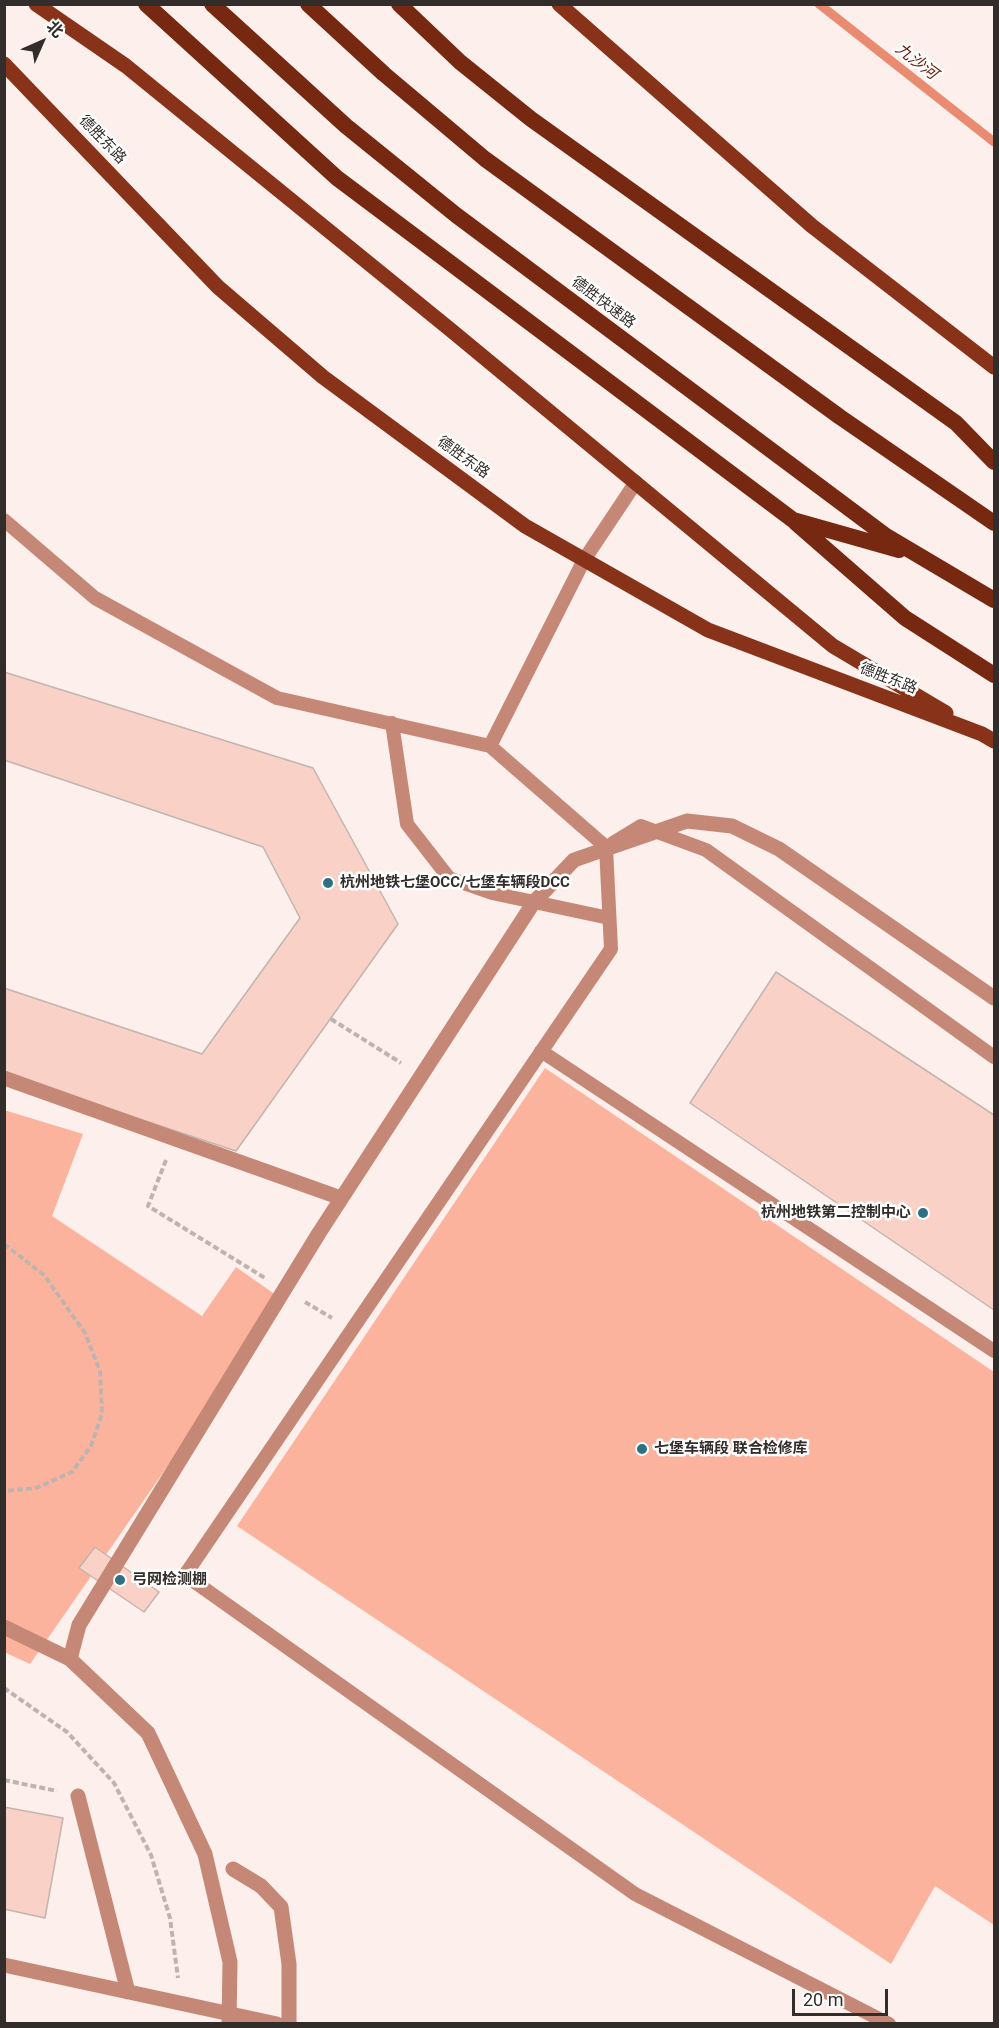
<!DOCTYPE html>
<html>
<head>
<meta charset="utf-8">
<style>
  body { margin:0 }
  #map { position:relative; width:999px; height:2028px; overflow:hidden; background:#fdefeb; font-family:Roboto,"Noto Sans SC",sans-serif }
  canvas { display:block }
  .frame { position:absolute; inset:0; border:6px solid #322c2a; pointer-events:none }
  .north { position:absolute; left:12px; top:12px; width:60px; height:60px; -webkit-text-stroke:4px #fff; paint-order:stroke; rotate:45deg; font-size:16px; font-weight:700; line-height:24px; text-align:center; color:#322c2a }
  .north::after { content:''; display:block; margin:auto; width:21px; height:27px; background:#322c2a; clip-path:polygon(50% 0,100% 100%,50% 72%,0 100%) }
  .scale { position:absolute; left:792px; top:1989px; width:96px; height:27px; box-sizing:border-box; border:3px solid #322c2a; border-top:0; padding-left:8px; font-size:18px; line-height:21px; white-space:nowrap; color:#322c2a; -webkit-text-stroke:4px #fff; paint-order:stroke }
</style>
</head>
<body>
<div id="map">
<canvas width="999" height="2028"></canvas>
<div class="frame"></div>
<div class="north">北</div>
<div class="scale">20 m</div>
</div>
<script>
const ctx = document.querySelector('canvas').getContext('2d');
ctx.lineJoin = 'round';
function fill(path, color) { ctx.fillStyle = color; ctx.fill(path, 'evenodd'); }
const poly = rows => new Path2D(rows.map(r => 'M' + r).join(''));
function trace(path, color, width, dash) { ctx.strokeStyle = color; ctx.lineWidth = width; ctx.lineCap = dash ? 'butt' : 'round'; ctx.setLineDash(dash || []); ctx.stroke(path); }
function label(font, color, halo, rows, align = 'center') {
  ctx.font = font + ' Roboto,"Noto Sans SC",sans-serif'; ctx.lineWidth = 5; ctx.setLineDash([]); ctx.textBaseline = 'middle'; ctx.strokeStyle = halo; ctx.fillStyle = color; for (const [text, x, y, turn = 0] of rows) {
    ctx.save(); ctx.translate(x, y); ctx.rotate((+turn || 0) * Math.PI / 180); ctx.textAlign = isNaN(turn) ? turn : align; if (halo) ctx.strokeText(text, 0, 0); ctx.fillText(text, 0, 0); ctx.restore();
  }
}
const green = poly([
  [545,1068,994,1372,994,1925,935,1886,891,1964,237,1526],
  [4,1110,83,1134,52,1216,202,1316,236,1267,283,1300,30,1664,4,1652]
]);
const stream = poly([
  [819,4,994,142]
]);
const building = poly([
  [4,672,313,768,398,924,236,1151,4,1074,4,988,202,1054,300,918,263,847,4,760,4,672],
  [776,972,994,1115,994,1310,690,1103,776,972],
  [95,1547,159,1592,144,1612,79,1568,95,1547],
  [4,1807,63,1818,45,1918,4,1909,4,1807]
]);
const path = poly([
  [331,1019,401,1063],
  [166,1160,148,1206,265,1278],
  [4,1244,44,1275,85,1333,100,1371,102,1414,91,1446,72,1472,36,1488,4,1491],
  [305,1302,332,1318],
  [4,1688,67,1732,114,1783,151,1855,170,1918,178,1978],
  [4,1780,57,1791]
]);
const service = poly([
  [4,520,95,598,277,698,490,746,606,847,611,949,185,1575,635,1894,889,2024],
  [392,723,407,824,449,878,492,893,609,918],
  [490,746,584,560,636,482],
  [613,843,641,826,706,850,994,1057],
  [541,1051,994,1351]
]);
const minor = poly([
  [4,1078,341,1198],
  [4,1627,70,1659,148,1733,205,1854,230,1962,229,2024],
  [70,1659,79,1625,319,1233,534,902,574,860,687,821,732,826,779,849,994,998],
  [78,1796,128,1992],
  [233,1869,261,1886,281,1907,289,1964,289,2024],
  [4,1965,277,2024]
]);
const primary = poly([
  [36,4,126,66,452,331,833,646,946,713],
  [559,4,812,226,994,367],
  [4,64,218,287,323,377,525,526,708,630,982,734,994,741]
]);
const trunk = poly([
  [146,4,337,178,793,520,899,550],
  [212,4,346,126,456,215,886,536,994,600],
  [308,4,384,74,485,159,840,417,994,523],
  [399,4,460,62,531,119,956,423,994,462],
  [796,523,905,618,994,675]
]);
const markers = [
  [328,883,6,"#2e7182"],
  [923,1213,6,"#2e7182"],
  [642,1449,6,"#2e7182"],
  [120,1580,6,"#2e7182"]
];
const streetNames = [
  ["德胜东路",102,140,46],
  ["德胜快速路",603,303,37],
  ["德胜东路",463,458,36],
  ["德胜东路",888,679,21]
];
const poiNames = [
  ["杭州地铁七堡OCC/七堡车辆段DCC",340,883],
  ["杭州地铁第二控制中心",911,1213,"right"],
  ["七堡车辆段 联合检修库",654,1449],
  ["弓网检测棚",132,1580]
];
const waterNames = [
  ["九沙河",916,62,38]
];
fill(green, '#fcb39e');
trace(stream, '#e98b71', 9);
fill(building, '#fad1c6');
trace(building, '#c4b4af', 1.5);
trace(path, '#bfb3b0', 4, [6, 3]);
trace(service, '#c68876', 14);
trace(minor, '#c68876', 15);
trace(primary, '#883219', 15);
trace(trunk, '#762810', 16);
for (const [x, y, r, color] of markers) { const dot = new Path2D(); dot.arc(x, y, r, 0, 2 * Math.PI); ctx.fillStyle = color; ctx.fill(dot); trace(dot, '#fff', 2); }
label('15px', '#322c2a', '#fff', streetNames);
label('bold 15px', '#322c2a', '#fff', poiNames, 'left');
label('italic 16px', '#6c1900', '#fff', waterNames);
</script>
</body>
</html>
